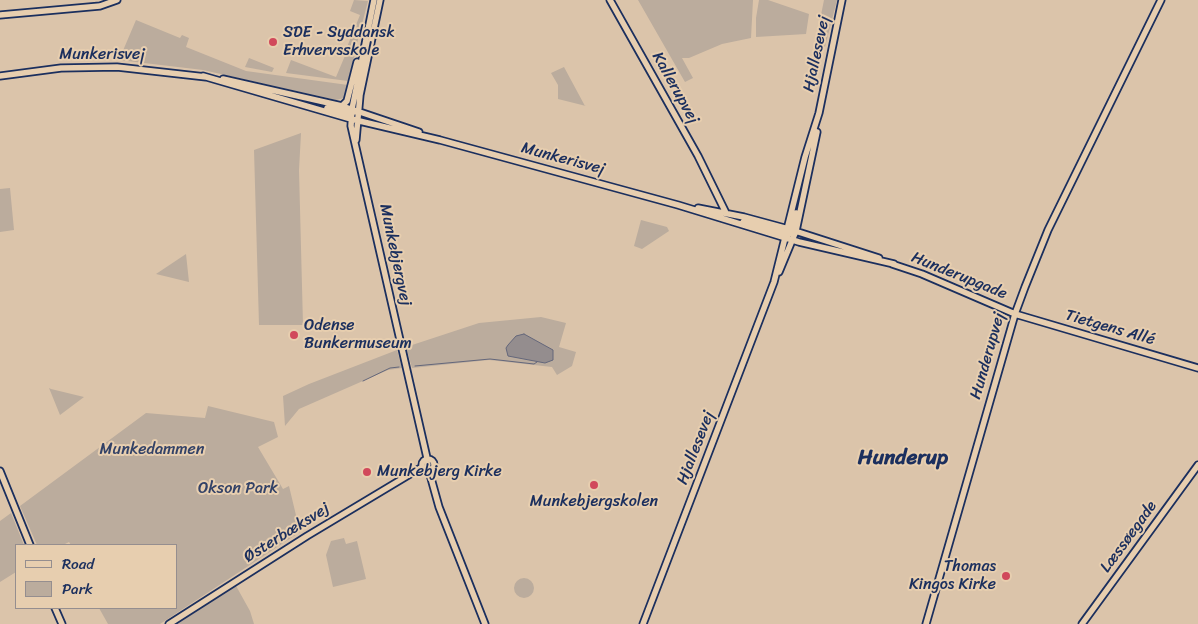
<!DOCTYPE html>
<html>
<head>
<meta charset="utf-8">
<style>
  body { margin:0 }
  #map { position:relative; width:1198px; height:624px; overflow:hidden; background:#dbc4aa; font-family:Sriracha,sans-serif }
  canvas { display:block }
  .legend { position:absolute; left:15px; top:544px; width:162px; height:65px; box-sizing:border-box; background:#e7ceaf; border:1px solid #958e8f; margin:0; padding:6px 9px; list-style:none; font-size:15px; color:#1b2f5e }
  .legend li { display:flex; align-items:center; gap:10px; height:25px }
  .legend b { width:25px; border:1px solid #958e8f }
</style>
</head>
<body>
<div id="map">
<canvas width="1198" height="624"></canvas>
<ul class="legend">
<li><b style="height:6px;background:#e7ceaf"></b>Road</li>
<li><b style="height:14px;background:#bbac9d"></b>Park</li>
</ul>
</div>
<script>
const ctx = document.querySelector('canvas').getContext('2d');
ctx.lineJoin = 'round';
function fill(path, color) { ctx.fillStyle = color; ctx.fill(path, 'evenodd'); }
const poly = rows => new Path2D(rows.map(r => 'M' + r).join(''));
function trace(path, color, width, dash) { ctx.strokeStyle = color; ctx.lineWidth = width; ctx.lineCap = dash ? 'butt' : 'round'; ctx.setLineDash(dash || []); ctx.stroke(path); }
function label(font, color, halo, rows, align = 'center') {
  ctx.font = font + ' Sriracha,sans-serif'; ctx.lineWidth = 4; ctx.setLineDash([]); ctx.textBaseline = 'middle'; ctx.strokeStyle = halo; ctx.fillStyle = color; for (const [text, x, y, turn = 0] of rows) {
    ctx.save(); ctx.translate(x, y); ctx.rotate((+turn || 0) * Math.PI / 180); ctx.textAlign = isNaN(turn) ? turn : align; if (halo) ctx.strokeText(text, 0, 0); ctx.fillText(text, 0, 0); ctx.restore();
  }
}
const green = poly([
  [354,0,368,1,355,51,347,47,360,15,350,11],
  [638,0,753,0,751,38,722,44,689,58,682,58,693,78,685,82],
  [759,0,768,0,809,14,806,34,756,37,756,18],
  [824,0,837,0,825,47,815,45],
  [136,20,180,38,182,35,189,38,186,47,246,71,348,85,344,98,336,100,203,70,119,60],
  [347,51,355,54,348,81,286,73,291,60,336,77],
  [249,58,274,68,272,72,245,67],
  [564,67,585,106,586,106,558,99,558,85,551,73],
  [301,133,299,170,303,325,259,325,254,150],
  [10,188,14,230,0,232,0,189],
  [641,220,667,227,669,231,642,249,634,246],
  [186,254,189,282,156,274],
  [541,317,566,323,559,347,576,352,572,366,557,375,552,367,489,360,412,368,406,347,479,323],
  [397,350,402,368,388,370,299,409,285,426,283,396,309,384],
  [49,388,51,389,84,397,60,415],
  [208,406,274,422,278,437,258,447,283,489,289,486,300,532,160,624,108,624,99,608,176,608,176,545,71,545,69,542,63,545,37,545,20,506,146,413,205,418],
  [11,513,24,545,16,545,16,572,0,582,0,521],
  [344,538,346,544,357,541,366,579,333,587,326,555,331,541],
  '514 588a10 10 0 1 1 20 0a10 10 0 1 1-20 0Z',
  [235,584,250,611,254,624,177,624]
]);
const water = poly([
  [524,334,553,350,553,360,545,363,508,356,506,348,508,345,516,336,524,334]
]);
const stream = poly([
  [415,366,490,359,534,364,537,362],
  [363,381,390,368,399,367]
]);
const secondary = poly([
  [374,0,352,109,351,126,427,458],
  [610,0,698,156,726,213],
  [0,15,100,6,117,0],
  [0,76,61,68,117,67,206,77],
  [203,76,351,119,440,140,678,205,799,242,894,264],
  [223,79,342,106,419,132],
  [342,106,347,101,357,62],
  [327,108,347,113,354,112],
  [356,140,360,95,380,0],
  [698,208,744,217,792,230,879,258],
  [743,222,789,234],
  [791,233,796,213],
  [892,264,922,274,1015,314,1198,368],
  [779,272,796,231,817,132],
  '422 465a6 6 0 1 1 12 0a6 6 0 1 1-12 0Z',
  [0,471,30,545],
  [429,471,439,507,485,624],
  [55,608,62,624],
  [169,624,307,536,422,467],
  [643,624,774,282,805,157,819,113,842,0],
  [926,624,1015,314,1025,287,1048,230,1161,0],
  [1082,624,1198,465]
]);
const markers = [
  [273,42,5,"#d1495b"],
  [294,335,5,"#d1495b"],
  [367,472,5,"#d1495b"],
  [594,485,5,"#d1495b"],
  [1006,576,5,"#d1495b"]
];
const poiNames = [
  ["SDE - Syddansk",283,33],
  ["Erhvervsskole",283,51],
  ["Odense",304,326],
  ["Bunkermuseum",304,344],
  ["Munkebjerg Kirke",377,472],
  ["Munkebjergskolen",594,502,"center"],
  ["Thomas",996,567,"right"],
  ["Kingos Kirke",996,585,"right"]
];
const streetNames = [
  ["Hjallesevej",817,54,-78],
  ["Munkerisvej",102,55],
  ["Kallerupvej",675,88,61],
  ["Munkerisvej",563,159,15],
  ["Munkebjergvej",395,255,78],
  ["Hunderupgade",959,276,22],
  ["Tietgens Allé",1110,328,16],
  ["Hunderupvej",988,356,-74],
  ["Hjallesevej",696,448,-69],
  ["Østerbæksvej",287,533,-32],
  ["Læssøegade",1129,537,-54]
];
const parkNames = [
  ["Munkedammen",152,450],
  ["Okson Park",238,489]
];
const districtNames = [
  ["Hunderup",903,459]
];
fill(green, '#bbac9d');
fill(water, '#948d8e');
trace(water, '#64677b', 1);
trace(stream, '#64677b', 1);
trace(secondary, '#1b2f5e', 9);
trace(secondary, '#e7ceaf', 5.5);
for (const [x, y, r, color] of markers) { const dot = new Path2D(); dot.arc(x, y, r, 0, 2 * Math.PI); ctx.fillStyle = color; ctx.fill(dot); trace(dot, '#e7ceaf', 2); }
label('16px', '#1b2f5e', '#e7ceaf', poiNames, 'left');
label('16px', '#1b2f5e', '#e7ceaf', streetNames);
label('16px', '#334267', '#e7ceaf', parkNames);
label('bold 21px', '#1b2f5e', '#e7ceaf', districtNames);
</script>
</body>
</html>
